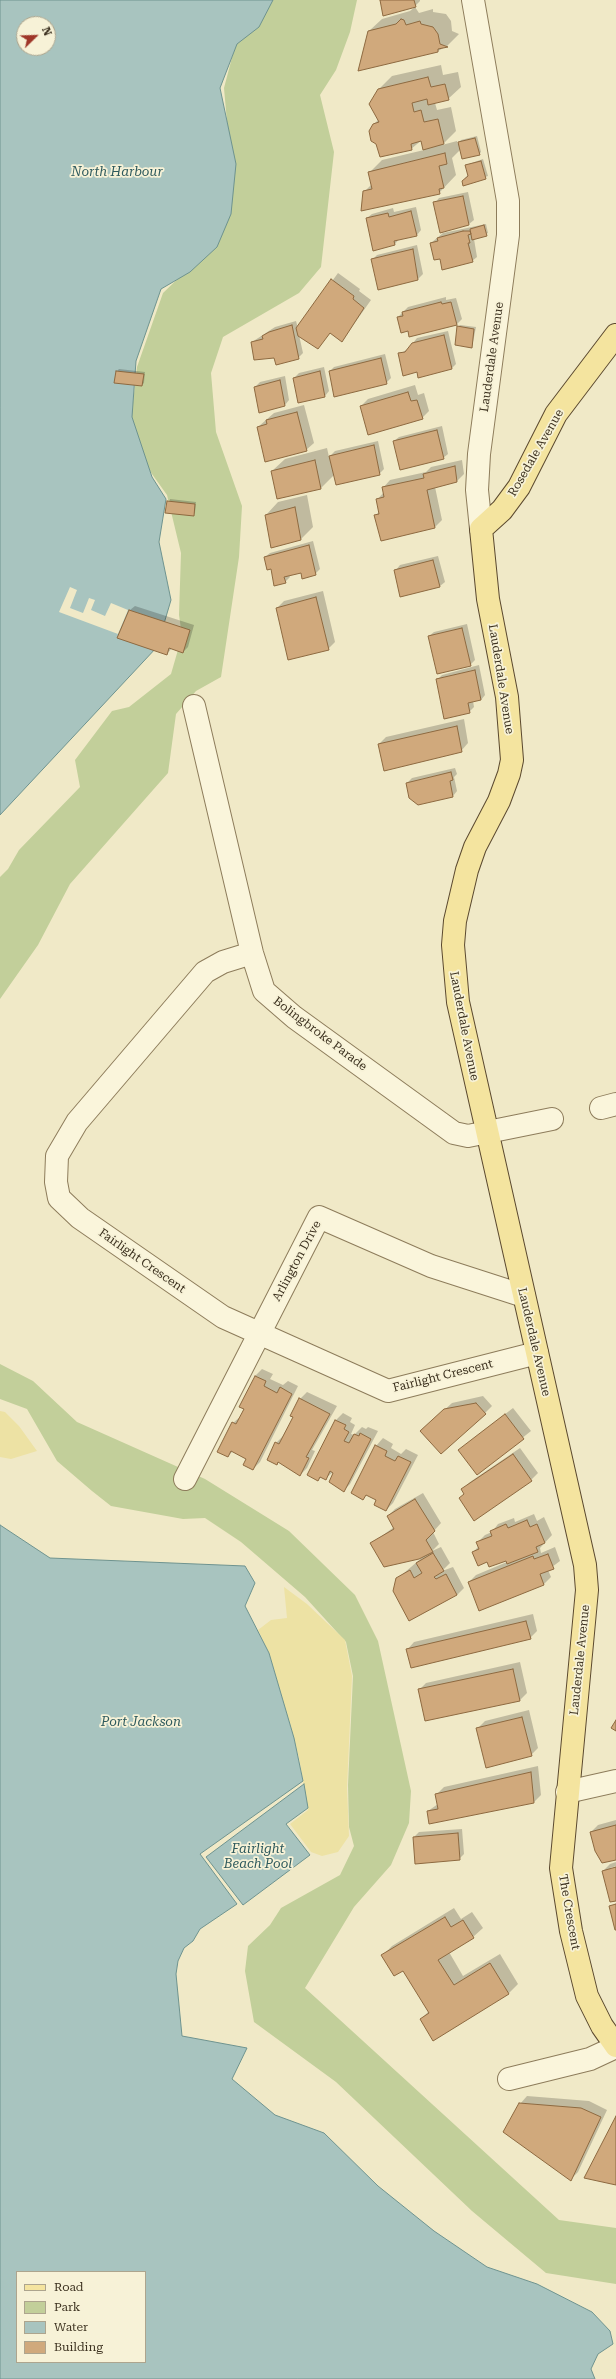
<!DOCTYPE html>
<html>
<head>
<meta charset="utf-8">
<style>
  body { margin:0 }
  #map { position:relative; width:616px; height:2379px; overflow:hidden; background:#f0e9c7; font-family:"Roboto Serif",serif }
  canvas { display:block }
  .legend { position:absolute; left:16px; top:2271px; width:130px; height:92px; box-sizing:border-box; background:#f7f2d7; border:1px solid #ada58e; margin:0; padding:5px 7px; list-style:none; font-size:12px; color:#3d3220 }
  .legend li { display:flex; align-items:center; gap:8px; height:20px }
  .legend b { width:20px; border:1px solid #ada58e }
  .north { position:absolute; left:16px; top:16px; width:40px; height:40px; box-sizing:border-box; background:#f7f2d7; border:1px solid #ada58e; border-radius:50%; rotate:67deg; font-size:11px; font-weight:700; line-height:16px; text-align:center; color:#3d3220 }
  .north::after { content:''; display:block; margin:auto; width:14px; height:18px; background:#9f3729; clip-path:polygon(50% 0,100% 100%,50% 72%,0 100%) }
</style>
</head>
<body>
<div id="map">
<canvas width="616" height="2379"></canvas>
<ul class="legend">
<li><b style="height:5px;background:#f4e49f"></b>Road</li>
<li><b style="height:11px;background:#c2cf9a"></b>Park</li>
<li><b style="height:11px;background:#a8c4bf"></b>Water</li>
<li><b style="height:11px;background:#d0a97c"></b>Building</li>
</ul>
<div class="north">N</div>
</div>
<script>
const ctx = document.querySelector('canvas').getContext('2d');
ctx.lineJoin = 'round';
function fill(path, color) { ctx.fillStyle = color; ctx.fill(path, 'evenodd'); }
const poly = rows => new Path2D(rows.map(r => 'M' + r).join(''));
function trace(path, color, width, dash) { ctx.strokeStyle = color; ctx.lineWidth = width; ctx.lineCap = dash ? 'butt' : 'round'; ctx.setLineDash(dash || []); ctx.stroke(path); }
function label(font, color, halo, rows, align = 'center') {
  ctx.font = font + ' "Roboto Serif",serif'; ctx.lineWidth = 3.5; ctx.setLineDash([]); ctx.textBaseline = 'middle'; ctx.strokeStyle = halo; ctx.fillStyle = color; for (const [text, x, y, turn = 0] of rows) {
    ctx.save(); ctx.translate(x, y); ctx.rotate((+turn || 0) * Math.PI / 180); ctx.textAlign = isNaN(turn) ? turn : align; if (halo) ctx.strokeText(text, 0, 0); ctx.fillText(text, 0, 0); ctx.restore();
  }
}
const green = poly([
  [265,0,357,0,350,32,336,70,320,95,334,152,321,267,299,293,223,337,211,373,216,432,242,506,239,557,221,677,196,691,176,714,168,773,70,884,38,945,0,999,0,877,8,869,19,850,80,787,75,760,112,711,129,707,171,674,182,636,179,615,181,553,167,495,142,460,130,428,137,367,163,293,220,238,228,133,224,88,235,46],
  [0,1364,33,1381,77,1422,205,1479,289,1531,355,1595,378,1641,411,1791,409,1823,391,1865,354,1907,305,1988,559,2220,616,2228,616,2284,546,2273,472,2211,336,2082,254,2022,245,1971,248,1946,270,1925,281,1908,340,1875,354,1846,349,1827,348,1785,353,1676,346,1642,305,1597,241,1542,205,1518,183,1519,111,1506,92,1491,57,1461,27,1409,0,1399]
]);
const sand = poly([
  [0,1411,5,1412,19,1426,37,1451,11,1459,0,1457],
  [284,1587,307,1604,345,1640,352,1676,347,1788,349,1836,338,1852,322,1856,311,1852,290,1824,308,1810,299,1758,269,1653,258,1630,271,1620,287,1618]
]);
const water = poly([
  [0,0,273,0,259,27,237,44,220,88,236,164,231,214,217,247,190,272,161,289,136,361,132,417,152,477,166,499,159,542,171,600,157,647,0,815,0,0],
  [24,24,48,24,48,48,24,48,24,24],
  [0,1525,50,1558,245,1566,255,1583,245,1606,269,1653,294,1738,303,1781,200,1854,237,1904,200,1929,193,1941,184,1948,178,1961,176,1974,182,2036,247,2048,232,2079,275,2115,324,2133,378,2186,434,2231,487,2267,537,2284,592,2312,610,2331,613,2344,598,2354,591,2369,595,2379,0,2379,0,1525],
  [17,2272,145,2272,145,2362,17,2362,17,2272],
  [304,1784,308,1808,286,1824,310,1855,243,1905,206,1857,304,1784]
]);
const pier = poly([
  [70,587,77,590,70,608,83,613,89,598,95,600,91,610,105,616,111,603,128,610,118,634,59,612]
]);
const shadow = poly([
  [381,0,420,0,420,1,415,6],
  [415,7,419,13,433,9,433,12,446,14,451,21,452,31,459,34,447,46,438,51,369,31,382,19,410,11],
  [441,65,443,75,458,72,461,87,448,99,435,103,437,110,451,107,456,131,442,145,457,141,458,144,461,140,477,136,481,152,479,154,460,150,452,158,456,175,439,193,364,192,372,184,369,173,382,160,424,150,422,140,411,149,374,124,379,119,379,89,392,76],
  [483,159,488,176,464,184,465,178,468,175,466,165],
  [468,192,474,220,469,224,435,203,439,198],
  [416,207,421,230,417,235,399,239,395,244,367,218,372,214,393,208,394,212],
  [486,224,488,233,474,239,477,257,472,261,440,258,431,243,443,233],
  [417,245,423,274,418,279,379,289,372,260,377,255],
  [338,273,360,289,359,291,371,300,342,341,331,332,318,348,299,335,303,353,298,358,275,357,252,342,275,327,296,321,298,328],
  [446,297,446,300,456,298,462,319,457,324,410,336,408,330,398,317,408,307],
  [460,325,476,327,472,347,458,327],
  [448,331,456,364,451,369,417,371,400,354,409,348,417,338],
  [385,354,391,378,386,383,330,371,334,367],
  [324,367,329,391,325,396,294,378,299,373],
  [119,369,145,372,144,383,142,385,117,371],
  [285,376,289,400,285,405,255,387,260,382],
  [415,385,418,395,424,393,429,411,422,418,361,406,368,399],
  [304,405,314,443,306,450,258,427,274,413],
  [442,426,448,454,443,458,394,441,399,437],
  [378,441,384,469,379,474,334,475,321,488,278,498,272,471,285,459,327,448,329,457,335,451],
  [462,460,464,474,457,481,435,487,442,520,435,527,382,540,375,516,380,511,377,500,384,492,383,488,390,480,426,472,431,467],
  [307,495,313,527,301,539,266,515,278,502],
  [170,499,196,502,195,513,193,515,167,512],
  [313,541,320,569,315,574,302,571,289,575,290,577,285,582,271,568,265,557,270,553],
  [438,556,445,582,440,586,401,595,396,570,400,565],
  [323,591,335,642,328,649,277,608,284,601],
  [135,606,194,625,188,647,183,652,172,648,167,654,130,610],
  [467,624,475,660,470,665,429,636,434,632],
  [479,665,485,695,481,700,473,701,474,707,469,712,437,680,442,675],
  [464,719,468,743,461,751,379,744,386,737],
  [455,768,457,774,454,777,457,791,453,796,407,783,412,778],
  [262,1369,273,1374,270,1379,283,1385,288,1381,298,1386,260,1462,253,1469,248,1458,233,1451,228,1456,233,1423,241,1416,255,1376],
  [307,1392,337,1406,312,1450,315,1451,307,1468,300,1475,279,1462,276,1464,276,1443,283,1436,294,1416,300,1399],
  [483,1396,492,1406,485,1413,429,1424,452,1403],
  [513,1408,531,1431,477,1474,459,1450],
  [343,1413,352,1418,350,1422,355,1425,351,1434,354,1435,362,1427,366,1429,368,1427,378,1431,350,1484,343,1491,333,1472,325,1479,321,1477,318,1480,308,1474,336,1420],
  [383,1438,393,1444,391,1448,401,1454,406,1449,418,1455,393,1503,386,1510,378,1500,367,1494,363,1498,376,1446],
  [520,1448,538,1473,531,1480,460,1498,465,1493,462,1490,470,1482],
  [423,1493,441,1523,433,1532,439,1544,432,1551,441,1547,450,1563,442,1571,453,1567,464,1588,457,1595,397,1579,425,1555,371,1544,394,1527,388,1516,395,1509],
  [534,1514,537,1521,544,1517,552,1535,540,1548,541,1553,555,1547,560,1561,548,1570,551,1577,544,1584,480,1609,469,1582,476,1575,507,1562,506,1559,487,1561,473,1552,479,1546,478,1542,485,1535,492,1532,498,1524,514,1518,515,1522],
  [533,1614,537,1631,530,1638,407,1650,414,1642],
  [520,1662,527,1693,520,1700,419,1690,426,1683],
  [529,1710,538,1748,531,1755,478,1728,485,1721],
  [538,1766,541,1795,534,1802,428,1811,438,1804,436,1795,444,1787],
  [616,1820,616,1859,591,1832,598,1825],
  [462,1829,464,1854,459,1859,414,1837,419,1832],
  [616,1862,616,1866,610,1868,610,1870,616,1868,616,1899,603,1871,610,1864],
  [454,1908,461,1919,472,1912,483,1928,473,1937,449,1952,463,1976,500,1954,518,1984,509,1993,421,2019,429,2011,403,1969,383,1955,392,1946],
  [527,2096,589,2101,607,2110,578,2172,571,2179,520,2104]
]);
const building = poly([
  [380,0,414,0,416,7,383,16,380,0],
  [401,19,404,20,406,25,420,21,421,24,433,27,438,34,440,44,448,47,438,49,438,52,358,71,368,31,396,24,401,19],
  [428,77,431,87,445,84,449,100,428,105,427,99,412,103,414,112,421,110,424,122,438,119,444,144,423,150,421,141,411,144,412,150,380,157,376,144,371,141,369,131,373,124,379,122,369,104,378,89,428,77],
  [475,138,480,155,462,159,458,142,475,138],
  [445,153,447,164,439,166,444,188,439,189,440,194,361,211,363,191,372,189,368,172,445,153],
  [481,161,486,179,463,186,462,181,468,176,465,165,481,161],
  [463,196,469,225,440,233,433,202,463,196],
  [411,211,417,236,394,241,395,245,373,251,366,218,388,213,389,217,411,211],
  [484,225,487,236,472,240,470,229,484,225],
  [463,231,470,231,471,234,468,235,470,243,468,243,473,262,442,270,440,259,434,260,430,243,438,241,437,238,463,231],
  [413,249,418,280,378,290,371,259,413,249],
  [331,279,354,296,353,299,364,308,342,342,330,333,318,349,298,336,296,328,331,279],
  [441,302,442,304,451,302,457,325,409,337,408,331,401,333,397,317,403,316,402,312,441,302],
  [292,325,299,359,276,365,274,358,254,360,251,342,263,339,262,336,269,332,292,325],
  [457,326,474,329,472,348,455,345,457,326],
  [444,335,452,369,418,378,417,372,403,376,398,353,405,352,412,343,444,335],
  [381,358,387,384,334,397,329,371,381,358],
  [116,371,144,374,142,386,114,383,116,371],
  [320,371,325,397,298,403,293,378,320,371],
  [280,380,285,406,259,413,254,387,280,380],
  [408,392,411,401,417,400,423,419,368,435,360,406,408,392],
  [297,412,307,451,265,462,257,427,267,424,266,420,297,412],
  [437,430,444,459,400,470,393,441,437,430],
  [374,445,380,475,336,485,329,456,374,445],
  [315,460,321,489,277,499,271,471,315,460],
  [455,466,457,482,427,490,435,528,381,541,374,515,379,514,376,499,384,497,382,487,424,478,423,474,455,466],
  [167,501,195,504,194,516,165,513,167,501],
  [295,507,301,540,271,548,265,515,295,507],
  [309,545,316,575,302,579,301,573,284,577,286,583,274,586,271,569,267,570,264,557,309,545],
  [433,560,440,587,400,597,394,570,433,560],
  [316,597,329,650,288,660,276,608,316,597],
  [129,610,190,630,183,653,169,648,167,655,117,638,129,610],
  [462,628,471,666,437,674,428,636,462,628],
  [475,670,481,700,468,703,470,713,444,719,436,679,475,670],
  [457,726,462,752,384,771,378,744,457,726],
  [451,772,453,780,450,781,453,797,418,805,409,798,406,783,451,772],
  [255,1376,266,1381,264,1386,277,1393,280,1387,292,1394,253,1470,243,1465,246,1459,231,1451,228,1457,217,1452,232,1422,236,1424,244,1409,239,1407,255,1376],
  [299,1398,330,1414,306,1457,309,1458,300,1476,278,1462,277,1465,267,1460,275,1442,279,1444,293,1417,290,1416,299,1398],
  [476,1403,486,1414,441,1454,420,1431,444,1409,476,1403],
  [505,1414,524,1439,477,1475,458,1450,505,1414],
  [335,1420,346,1425,344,1429,349,1432,344,1441,349,1443,354,1434,359,1436,360,1433,371,1439,344,1492,329,1482,333,1473,330,1471,326,1480,320,1477,318,1481,307,1475,335,1420],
  [375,1445,387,1451,385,1456,395,1461,398,1456,411,1462,386,1511,374,1505,376,1500,366,1495,363,1500,351,1493,375,1445],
  [513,1454,532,1481,474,1521,459,1498,464,1494,461,1489,513,1454],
  [415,1499,435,1531,426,1540,433,1552,419,1559,384,1567,370,1543,394,1529,387,1516,415,1499],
  [527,1520,530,1527,537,1524,545,1543,536,1547,538,1552,507,1564,506,1561,489,1567,487,1562,478,1566,472,1552,479,1549,476,1542,492,1536,490,1531,506,1524,508,1528,527,1520],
  [433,1553,444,1571,434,1577,436,1579,446,1574,457,1595,409,1621,393,1591,396,1578,410,1570,414,1578,422,1573,416,1563,433,1553],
  [548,1554,554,1569,540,1574,544,1585,479,1611,468,1582,533,1556,534,1559,548,1554],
  [526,1621,531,1639,411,1668,406,1649,526,1621],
  [513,1669,520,1701,425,1721,418,1689,513,1669],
  [522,1717,532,1756,486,1768,476,1728,522,1717],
  [616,1720,616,1731,611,1728,616,1720],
  [531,1772,534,1803,429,1824,427,1811,438,1809,435,1794,531,1772],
  [616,1825,616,1860,602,1863,595,1851,590,1832,616,1825],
  [458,1833,460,1860,415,1864,413,1837,458,1833],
  [616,1867,616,1901,610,1902,602,1871,616,1867],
  [616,1904,616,1930,615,1930,609,1906,616,1904],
  [445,1917,451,1927,463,1920,474,1938,438,1960,454,1985,490,1963,509,1994,433,2041,420,2019,429,2013,403,1971,394,1976,381,1955,445,1917],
  [519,2103,581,2108,601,2117,571,2181,503,2132,519,2103],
  [616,2116,616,2185,584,2178,616,2116]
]);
const minor = poly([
  [473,0,508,201,508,235,479,454,477,490,481,529],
  [194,706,252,953,264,991,294,1017,454,1133,468,1136,552,1119],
  [252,953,223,962,205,972,77,1122,57,1156,56,1182,59,1198,80,1218,223,1317,388,1391,537,1353],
  [601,1108,616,1104],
  [185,1479,319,1217,431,1266,524,1296],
  [567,1792,616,1781],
  [509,2079,590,2059,616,2047]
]);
const major = poly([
  [616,335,556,414,519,487,502,510,481,529,488,599,507,697,512,760,509,774,499,801,475,847,467,870,455,921,453,945,458,1002,585,1565,587,1590,561,1868,571,1931,587,1996,602,2026,616,2046]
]);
const streetNames = [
  ["Lauderdale Avenue",492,357,-82],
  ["Rosedale Avenue",536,453,-60],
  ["Lauderdale Avenue",501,679,81],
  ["Lauderdale Avenue",464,1026,79],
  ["Bolingbroke Parade",320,1034,37],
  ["Fairlight Crescent",142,1261,35],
  ["Arlington Drive",297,1261,-62],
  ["Lauderdale Avenue",534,1342,77],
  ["Fairlight Crescent",443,1376,-14],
  ["Lauderdale Avenue",580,1660,-84],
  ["The Crescent",569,1912,80]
];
const waterNames = [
  ["North Harbour",117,172],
  ["Port Jackson",141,1722],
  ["Fairlight",258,1849],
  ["Beach Pool",258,1864]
];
fill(green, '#c2cf9a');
fill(sand, '#ede2a4');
fill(water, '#a8c4bf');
trace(water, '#6e938f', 1);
fill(pier, '#f0e9c7');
fill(shadow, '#0003');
fill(building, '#d0a97c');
trace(building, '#8d6940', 1);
trace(minor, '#8d7c5b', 24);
trace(major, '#5b492f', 24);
trace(minor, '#faf5db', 22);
trace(major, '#f4e49f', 22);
label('12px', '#3d3220', '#f7f2d7', streetNames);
label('italic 13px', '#2e5a5d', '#f7f2d7', waterNames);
</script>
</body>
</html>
